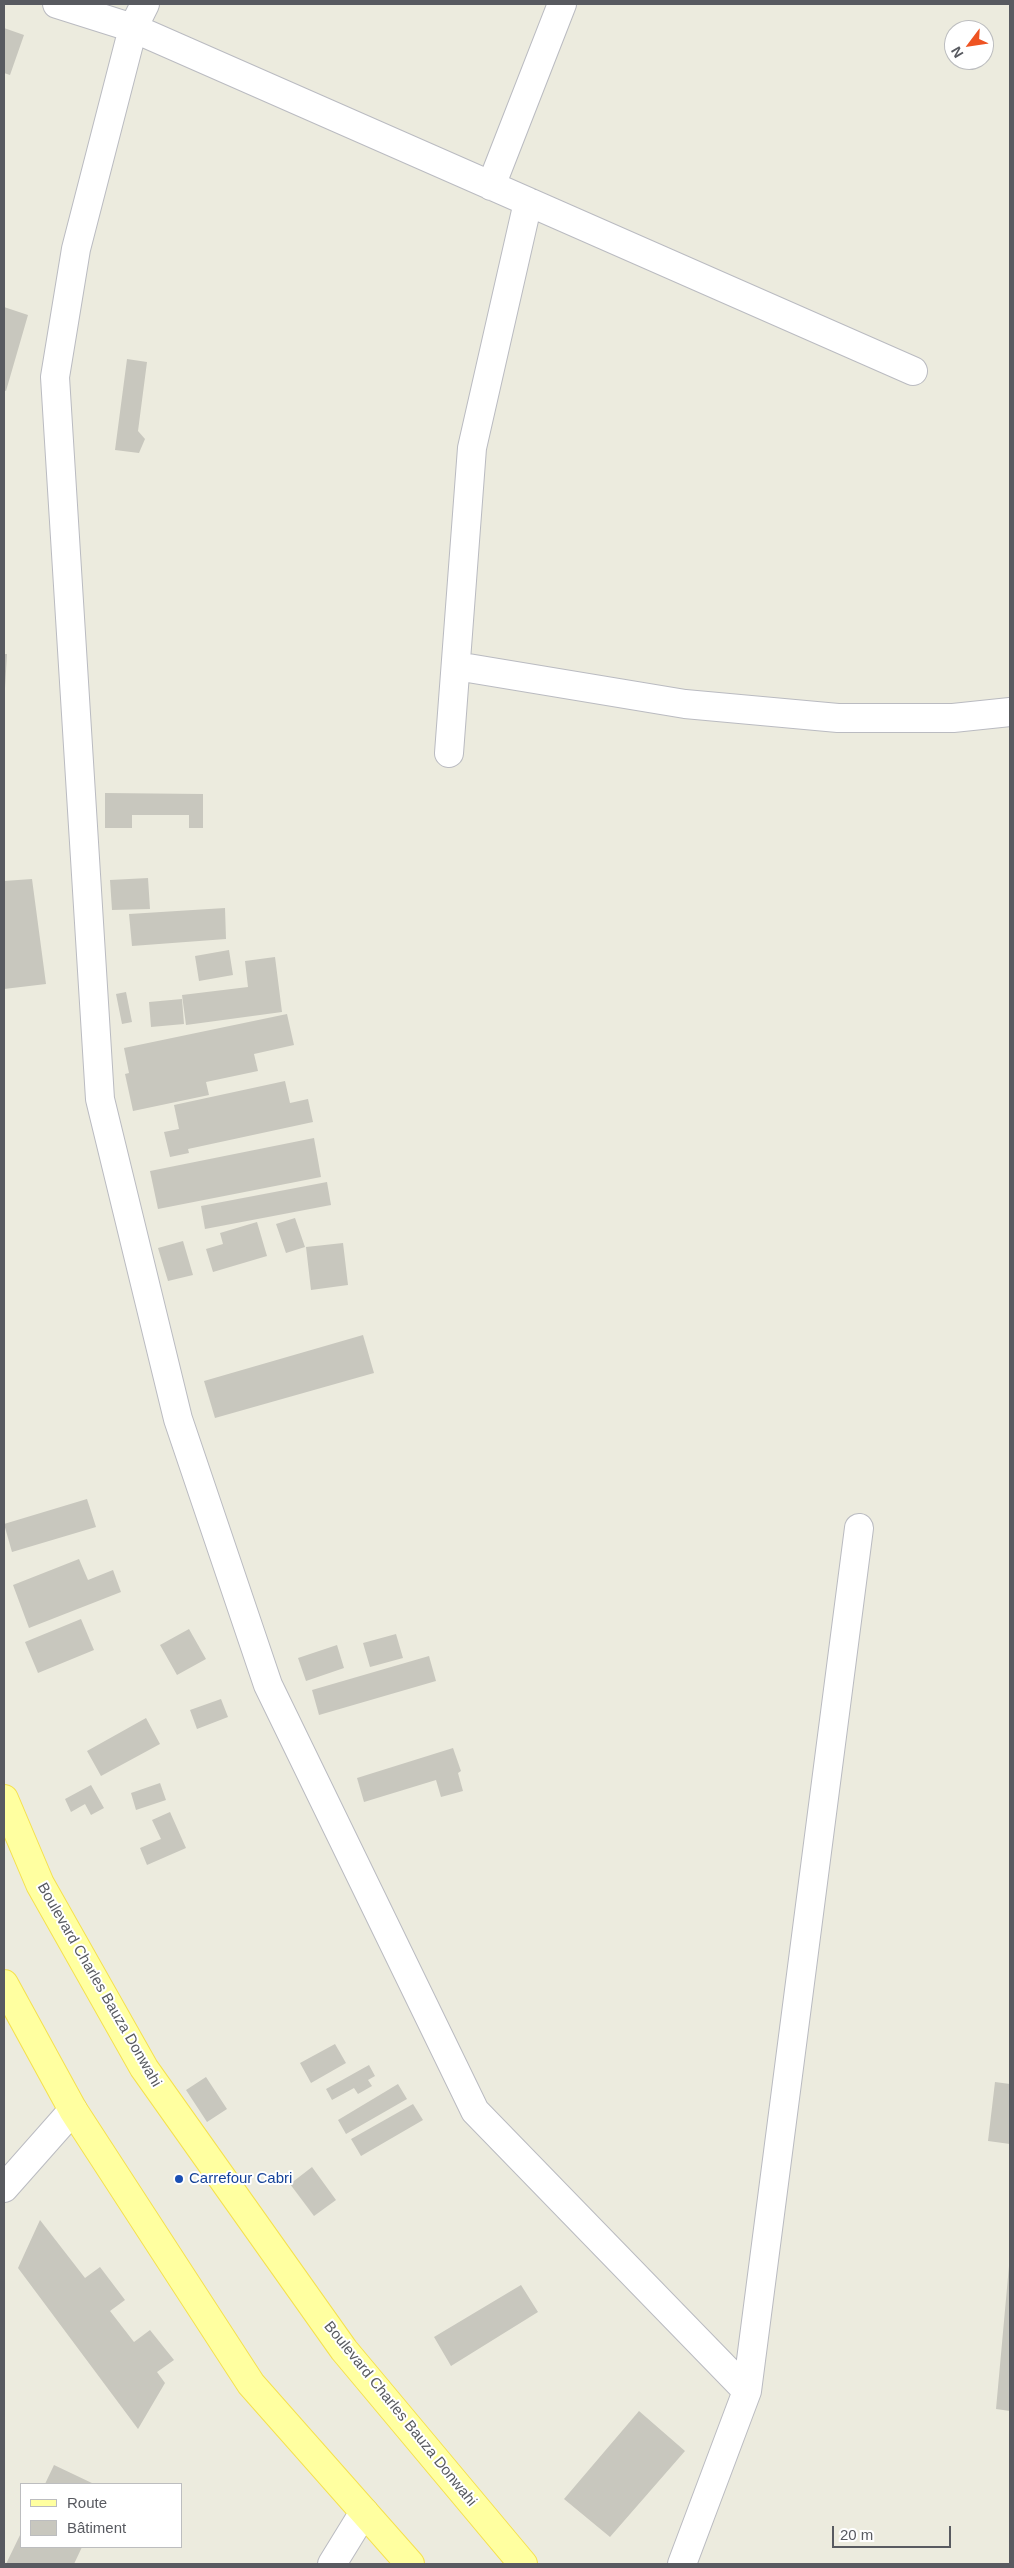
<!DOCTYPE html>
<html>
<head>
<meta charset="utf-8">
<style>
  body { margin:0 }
  #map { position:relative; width:1014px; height:2568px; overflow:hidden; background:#ecebde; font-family:Arial,sans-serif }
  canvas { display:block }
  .frame { position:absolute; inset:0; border:5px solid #585a60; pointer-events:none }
  .legend { position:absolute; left:20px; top:2483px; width:162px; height:65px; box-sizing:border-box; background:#fff; border:1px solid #bcbdbf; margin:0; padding:6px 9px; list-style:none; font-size:15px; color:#585a60 }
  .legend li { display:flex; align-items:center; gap:10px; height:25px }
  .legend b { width:25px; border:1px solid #bcbdbf }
  .north { position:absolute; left:944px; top:20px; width:50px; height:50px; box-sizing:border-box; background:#fff; border:1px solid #bcbdbf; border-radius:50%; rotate:239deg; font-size:14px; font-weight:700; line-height:20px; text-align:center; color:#585a60 }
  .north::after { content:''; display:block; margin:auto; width:18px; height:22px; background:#ee5322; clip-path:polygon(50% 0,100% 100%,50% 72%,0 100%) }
  .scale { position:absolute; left:832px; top:2526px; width:119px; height:22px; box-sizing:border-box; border:2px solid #585a60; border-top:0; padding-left:6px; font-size:15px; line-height:18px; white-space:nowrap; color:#585a60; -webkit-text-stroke:4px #fff; paint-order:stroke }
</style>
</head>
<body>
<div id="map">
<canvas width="1014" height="2568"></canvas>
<div class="frame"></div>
<ul class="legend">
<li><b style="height:6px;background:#ffffa0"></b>Route</li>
<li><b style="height:14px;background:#c8c7be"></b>Bâtiment</li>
</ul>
<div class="north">N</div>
<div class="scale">20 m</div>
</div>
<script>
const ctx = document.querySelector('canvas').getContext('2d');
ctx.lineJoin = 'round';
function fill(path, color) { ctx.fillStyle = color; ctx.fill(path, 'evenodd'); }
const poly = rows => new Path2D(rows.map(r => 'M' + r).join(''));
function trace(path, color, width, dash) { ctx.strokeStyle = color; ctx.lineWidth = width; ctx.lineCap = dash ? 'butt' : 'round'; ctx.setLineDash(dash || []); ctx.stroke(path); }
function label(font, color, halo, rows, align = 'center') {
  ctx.font = font + ' Arial,sans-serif'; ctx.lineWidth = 4; ctx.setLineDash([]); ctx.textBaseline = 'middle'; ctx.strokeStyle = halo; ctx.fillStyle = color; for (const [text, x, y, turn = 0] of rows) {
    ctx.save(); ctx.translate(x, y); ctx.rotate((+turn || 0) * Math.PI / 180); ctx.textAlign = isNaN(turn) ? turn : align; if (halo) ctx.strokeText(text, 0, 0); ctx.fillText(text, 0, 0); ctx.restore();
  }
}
const building = poly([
  [4,28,24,35,10,75,4,73],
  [4,307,28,315,6,391,4,390],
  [127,359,147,362,138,431,145,439,139,453,115,450],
  [4,654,7,654,5,688,4,688],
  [105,793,203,794,203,828,189,828,189,815,132,815,132,828,105,828],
  [148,878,150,909,112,910,110,880],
  [32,879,46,984,4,989,4,881],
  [225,908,226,939,132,946,129,914],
  [229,950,233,975,199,981,195,956],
  [275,957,282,1012,186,1025,182,995,248,987,245,961],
  [126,992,132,1022,122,1024,116,994],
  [182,999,184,1024,151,1027,149,1002],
  [287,1014,294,1045,254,1054,258,1071,206,1082,209,1095,133,1111,125,1074,129,1073,124,1048],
  [285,1081,290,1103,308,1099,313,1122,188,1149,189,1153,170,1157,164,1132,179,1129,174,1105],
  [314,1138,321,1177,158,1209,150,1171],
  [327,1182,331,1205,205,1229,201,1206],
  [295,1218,305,1247,286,1253,276,1224],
  [257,1222,267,1256,213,1272,206,1249,223,1244,220,1233],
  [183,1241,193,1275,168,1281,158,1248],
  [343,1243,348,1285,311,1290,306,1247],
  [363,1335,374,1373,215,1418,204,1381],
  [87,1499,96,1527,12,1552,4,1524],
  [79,1559,88,1580,113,1570,121,1592,29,1628,13,1585],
  [81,1619,94,1650,38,1673,25,1642],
  [189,1629,206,1659,177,1675,160,1645],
  [396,1634,403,1658,370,1667,363,1643],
  [337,1645,344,1668,306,1681,298,1658],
  [429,1656,436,1681,319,1715,312,1690],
  [221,1699,228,1717,197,1729,190,1710],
  [146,1718,160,1744,101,1776,87,1751],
  [453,1748,461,1771,458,1773,463,1791,441,1797,436,1780,364,1802,357,1778],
  [160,1783,166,1800,136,1810,131,1793],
  [91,1785,104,1808,91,1815,85,1804,71,1812,65,1799],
  [170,1812,186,1848,147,1865,140,1848,161,1839,152,1820],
  [335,2044,346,2063,311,2083,300,2063],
  [369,2065,375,2076,368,2080,372,2086,358,2094,354,2088,332,2100,326,2089],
  [206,2077,227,2109,207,2122,186,2090],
  [995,2082,1010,2084,1010,2144,988,2141],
  [398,2084,407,2099,346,2134,338,2120],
  [413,2104,423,2120,361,2156,351,2139],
  [312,2167,336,2200,314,2216,290,2184],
  [40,2220,85,2278,100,2267,125,2300,110,2311,134,2342,150,2330,174,2360,157,2372,165,2383,138,2429,18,2268],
  [1009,2266,1010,2266,1010,2411,996,2409],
  [521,2285,538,2312,451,2366,434,2337],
  [639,2411,685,2451,610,2537,564,2499],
  [54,2465,94,2484,45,2484],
  [21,2533,21,2547,82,2547,74,2564,6,2564]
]);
const minor = poly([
  [57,4,133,28,145,4],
  [491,186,562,4],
  [456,666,685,704,838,718,953,718,1010,712],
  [449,753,472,448,528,202],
  [4,2188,73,2110],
  [747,2391,475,2111,268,1685,178,1419,100,1099,55,377,76,249,133,28,913,371],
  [332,2564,364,2512],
  [682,2564,747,2391,859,1528]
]);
const major = poly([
  [4,1799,40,1884,144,2068,344,2350,523,2564],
  [4,1984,73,2110,251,2384,410,2564]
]);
const markers = [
  [179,2179,5,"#1a4fb4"]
];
const streetNames = [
  ["Boulevard Charles Bauza Donwahi",99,1985,60],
  ["Boulevard Charles Bauza Donwahi",400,2414,51]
];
const transitNames = [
  ["Carrefour Cabri",189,2179]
];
fill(building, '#c8c7be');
trace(minor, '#babbc1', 30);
trace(major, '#f5e14e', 30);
trace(minor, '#fff', 28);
trace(major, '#ffffa0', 28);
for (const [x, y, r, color] of markers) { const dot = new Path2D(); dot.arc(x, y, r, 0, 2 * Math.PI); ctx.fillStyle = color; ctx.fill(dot); trace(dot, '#fff', 2); }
label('15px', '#585a60', '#fff', streetNames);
label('15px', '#164399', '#fff', transitNames, 'left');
</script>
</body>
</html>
